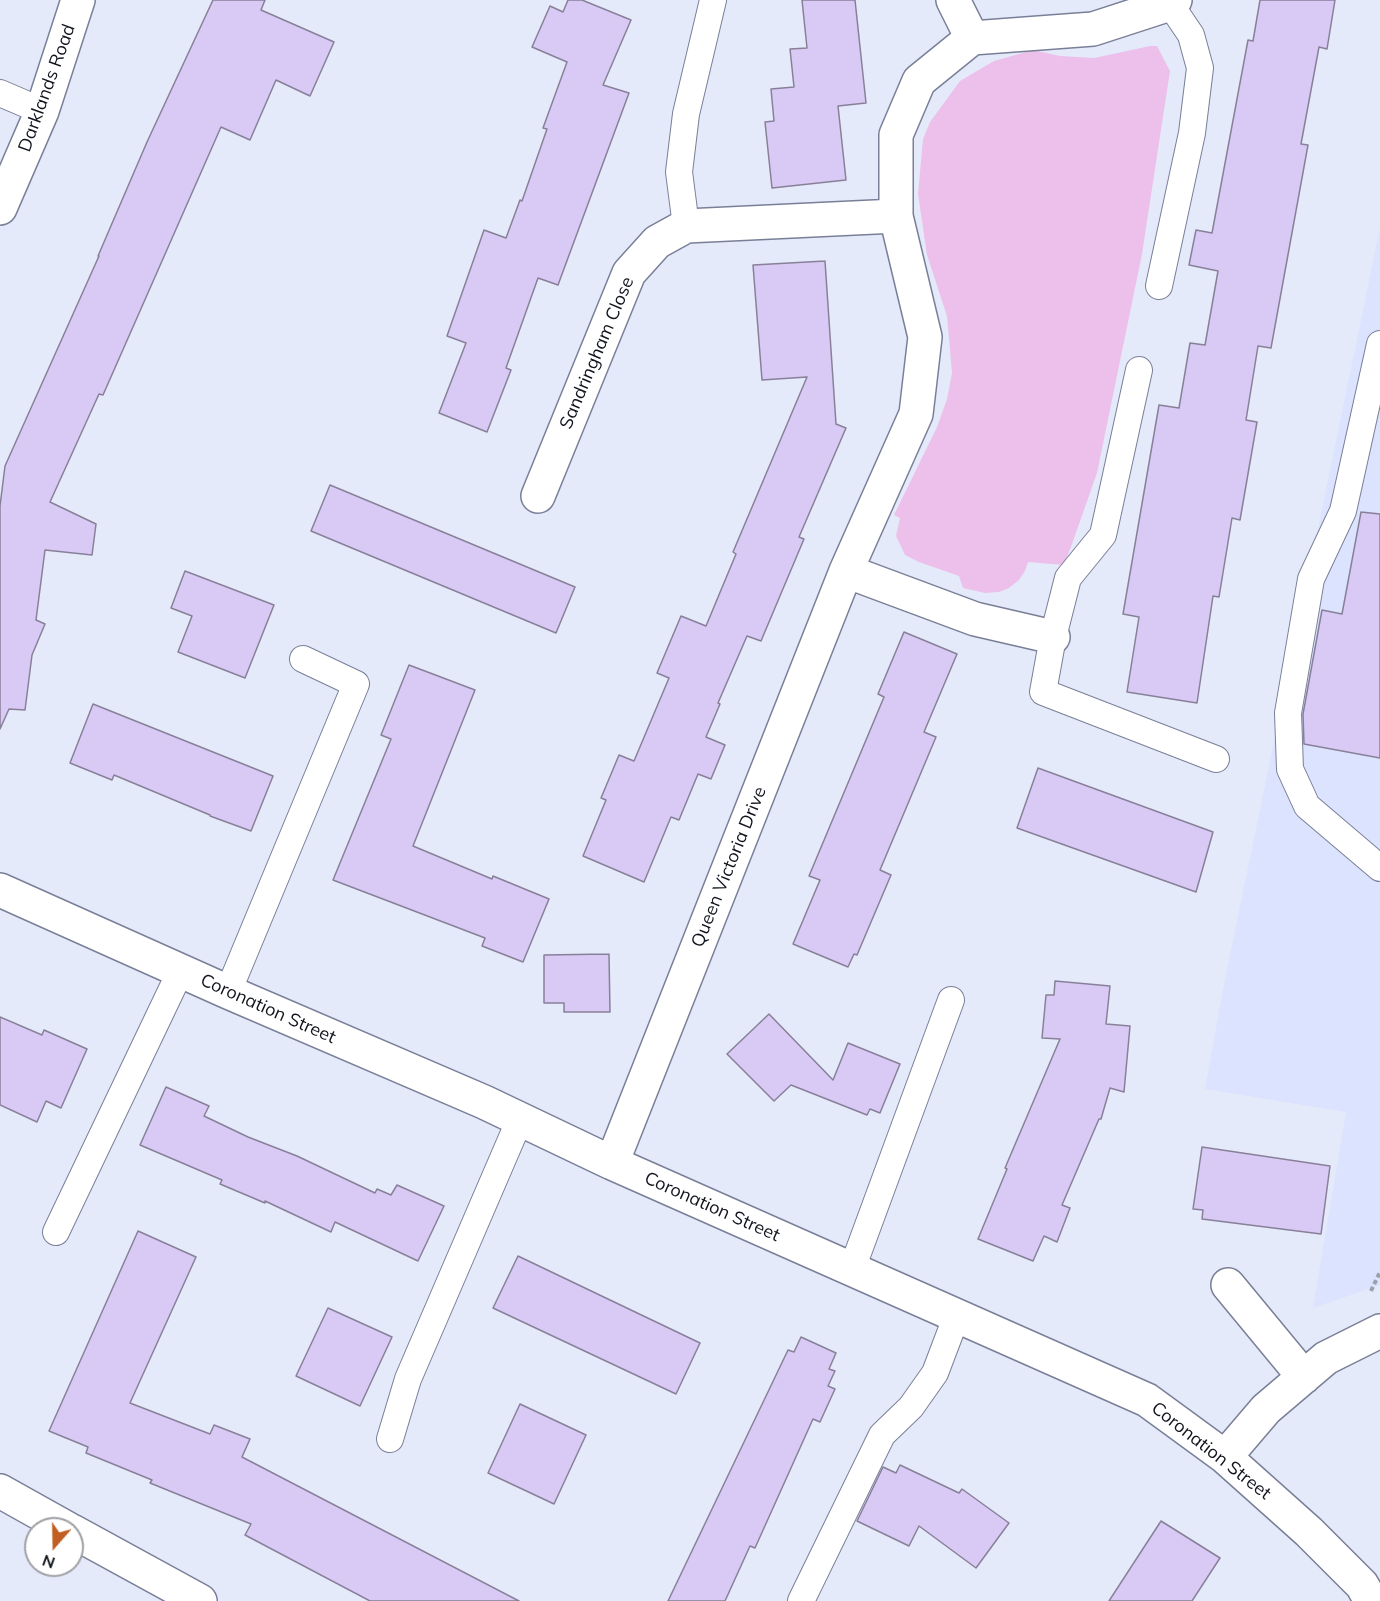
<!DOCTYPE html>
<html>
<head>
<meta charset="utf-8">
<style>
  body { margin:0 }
  #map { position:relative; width:1380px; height:1601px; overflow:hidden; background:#e5eafa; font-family:Mulish,sans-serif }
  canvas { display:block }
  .north { position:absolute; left:24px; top:1517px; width:60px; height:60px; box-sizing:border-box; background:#fff; border:2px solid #a0a1a5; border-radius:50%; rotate:200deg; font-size:16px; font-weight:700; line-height:24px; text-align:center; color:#11141d }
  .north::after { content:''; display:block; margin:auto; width:21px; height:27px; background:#c15f22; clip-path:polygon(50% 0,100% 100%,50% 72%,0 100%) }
</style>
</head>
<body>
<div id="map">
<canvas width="1380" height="1601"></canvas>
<div class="north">N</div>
</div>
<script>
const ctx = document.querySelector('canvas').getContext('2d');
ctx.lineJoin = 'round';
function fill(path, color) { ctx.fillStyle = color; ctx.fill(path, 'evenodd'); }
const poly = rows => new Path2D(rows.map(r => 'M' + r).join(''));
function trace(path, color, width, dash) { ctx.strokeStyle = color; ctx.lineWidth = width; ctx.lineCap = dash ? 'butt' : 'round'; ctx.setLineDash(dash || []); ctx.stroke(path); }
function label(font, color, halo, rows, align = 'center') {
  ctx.font = font + ' Mulish,sans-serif'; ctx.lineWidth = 4.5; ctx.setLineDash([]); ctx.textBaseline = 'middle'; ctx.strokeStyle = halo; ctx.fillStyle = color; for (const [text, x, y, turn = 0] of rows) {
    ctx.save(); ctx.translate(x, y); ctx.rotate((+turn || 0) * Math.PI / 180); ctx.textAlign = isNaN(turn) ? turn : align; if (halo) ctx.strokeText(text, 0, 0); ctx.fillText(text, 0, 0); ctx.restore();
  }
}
const built = poly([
  [1380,228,1380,1285,1313,1308,1346,1112,1205,1089,1225,979]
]);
const green = poly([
  [1150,46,1157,46,1170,71,1142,254,1097,473,1072,544,1064,565,1028,562,1025,571,1019,580,1009,588,999,592,985,593,963,588,959,576,919,562,905,555,896,536,900,518,894,515,937,427,947,399,952,373,947,316,927,255,918,194,923,139,930,122,960,81,994,61,1033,50,1060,56,1094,58]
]);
const building = poly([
  [213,0,265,0,261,10,334,42,310,96,276,80,250,140,221,127,103,395,99,394,50,502,96,524,92,555,45,550,36,620,45,624,32,655,25,710,9,709,0,729,0,506,5,466,99,256,98,256,147,142,213,0],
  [568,0,582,0,631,20,603,85,629,93,558,285,538,278,506,368,511,370,487,432,439,413,466,343,447,336,484,230,506,238,520,200,522,201,547,129,543,128,567,62,532,47,550,6,563,12,568,0],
  [802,0,855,0,866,103,838,106,846,180,772,188,765,122,774,121,771,89,794,87,790,49,807,48,802,0],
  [1260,0,1335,0,1327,49,1319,47,1301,144,1308,145,1271,348,1258,346,1246,420,1257,422,1240,520,1232,518,1219,597,1213,596,1197,703,1127,692,1139,617,1123,614,1159,405,1179,408,1190,343,1205,345,1218,271,1189,265,1196,230,1212,233,1248,40,1253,41,1260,0],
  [825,261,836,424,846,428,799,537,804,539,761,641,747,636,718,703,720,704,706,737,725,745,711,779,698,774,679,820,671,817,644,882,583,856,606,800,601,798,619,755,634,761,669,678,657,673,681,616,706,626,736,554,733,552,807,377,762,380,753,265,825,261],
  [330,485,575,587,556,633,311,531,330,485],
  [1361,512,1380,514,1380,758,1304,744,1303,714,1322,610,1342,614,1361,512],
  [185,571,274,605,245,678,178,652,192,616,171,608,185,571],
  [904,632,957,654,924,732,936,737,880,870,891,875,857,955,854,954,848,967,793,944,820,880,809,876,884,697,878,694,904,632],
  [409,665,475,690,413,846,492,879,493,876,549,899,523,962,482,946,485,938,333,880,391,739,381,735,409,665],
  [93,704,273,776,251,831,210,816,210,815,114,775,112,780,70,763,93,704],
  [1038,768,1213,832,1196,892,1017,828,1038,768],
  [609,954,610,1012,564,1012,564,1003,544,1003,544,955,609,954],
  [1055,981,1110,986,1106,1024,1130,1026,1124,1092,1110,1088,1101,1119,1099,1119,1062,1205,1070,1208,1057,1242,1044,1236,1033,1261,978,1239,1007,1169,1005,1168,1060,1039,1042,1038,1046,995,1054,995,1055,981],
  [769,1014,833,1080,848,1043,900,1064,880,1113,870,1109,867,1115,791,1085,774,1101,727,1054,769,1014],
  [0,1017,42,1035,44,1030,87,1049,61,1108,46,1101,37,1122,0,1105,0,1017],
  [166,1087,209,1106,204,1116,248,1137,297,1156,375,1193,377,1189,391,1195,397,1185,444,1206,418,1261,335,1222,331,1232,265,1201,265,1203,220,1184,222,1180,140,1145,166,1087],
  [1202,1147,1330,1166,1321,1234,1202,1219,1203,1210,1193,1209,1202,1147],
  [138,1231,196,1257,130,1403,210,1434,214,1425,250,1439,242,1457,519,1601,370,1601,245,1535,251,1524,150,1483,152,1480,86,1453,88,1447,49,1431,138,1231],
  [518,1256,700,1343,676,1394,493,1308,518,1256],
  [328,1308,392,1337,360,1406,296,1376,328,1308],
  [801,1337,836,1353,829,1369,835,1371,828,1386,835,1389,820,1422,813,1419,755,1548,750,1546,725,1601,668,1601,788,1350,794,1352,801,1337],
  [520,1404,586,1435,554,1504,488,1473,520,1404],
  [900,1465,959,1493,962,1489,1009,1523,976,1568,919,1526,909,1546,857,1521,883,1467,896,1473,900,1465],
  [1161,1521,1220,1558,1192,1601,1109,1601,1161,1521]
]);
const path = poly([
  [1371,1291,1380,1272]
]);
const service = poly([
  [0,93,42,111],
  [686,226,679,172,686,114,713,0],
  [1159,286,1192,133,1200,68,1191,35,1170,4],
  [1380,344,1343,511,1311,579,1288,713,1290,769,1307,806,1380,868],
  [1139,370,1103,535,1068,578,1053,637,1043,692,1216,759],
  [228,992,356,684,303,659],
  [56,1232,181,970],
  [852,1269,951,1000],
  [390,1439,408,1379,520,1119],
  [801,1601,882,1435,911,1407,935,1373,957,1315]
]);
const minor = poly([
  [953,0,972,38],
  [538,496,629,273,657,242,686,226,896,216],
  [846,571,975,619,1053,637],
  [0,890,228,992,484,1102,612,1163,1147,1400,1225,1457,1309,1532,1362,1585,1371,1601],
  [612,1163,846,571,916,414,925,337,896,216,896,135,919,81,972,38,1093,29,1170,4,1175,0],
  [1228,1285,1304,1377],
  [1225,1457,1266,1409,1326,1358,1380,1331],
  [0,1491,68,1529],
  [72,1531,200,1601]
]);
const tertiary = poly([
  [0,208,42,111,78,0]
]);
const streetNames = [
  ["Darklands Road",47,88,-70],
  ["Sandringham Close",597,353,-67],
  ["Queen Victoria Drive",729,867,-68],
  ["Coronation Street",268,1009,24],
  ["Coronation Street",712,1207,24],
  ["Coronation Street",1211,1451,38]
];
fill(built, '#dbe3fe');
fill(green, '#ecc0ea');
fill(building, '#d8caf5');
trace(building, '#888099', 1.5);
trace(service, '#797f97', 28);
trace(minor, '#797f97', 36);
trace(tertiary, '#797f97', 36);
trace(path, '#9ba0ad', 4, [4.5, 3]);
trace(service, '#fff', 26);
trace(minor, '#fff', 33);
trace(tertiary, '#fff', 33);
label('18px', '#11141d', '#fff', streetNames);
</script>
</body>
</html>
